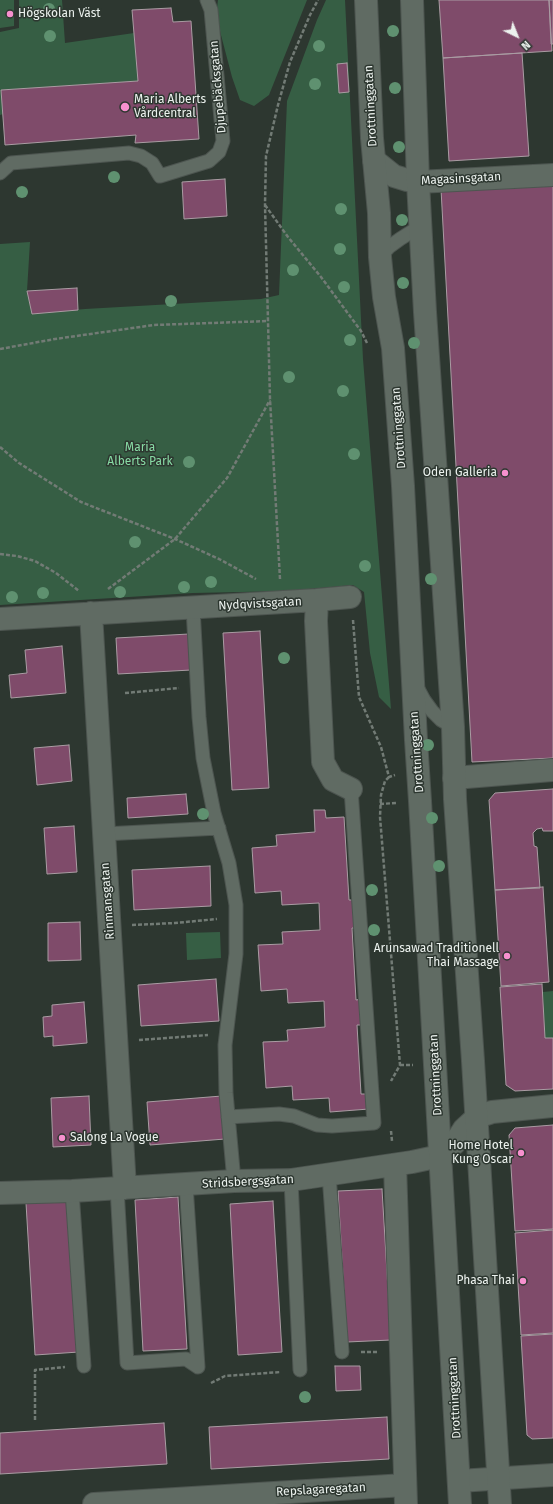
<!DOCTYPE html>
<html>
<head>
<meta charset="utf-8">
<style>
  body { margin:0 }
  #map { position:relative; width:553px; height:1504px; overflow:hidden; background:#2d3730; font-family:"Fira Sans",sans-serif }
  canvas { display:block }
  .north { position:absolute; left:497px; top:16px; width:40px; height:40px; -webkit-text-stroke:3px #2d3730; paint-order:stroke; rotate:137deg; font-size:11px; font-weight:700; line-height:16px; text-align:center; color:#ecf2ee }
  .north::after { content:''; display:block; margin:auto; width:14px; height:18px; background:#ecf2ee; clip-path:polygon(50% 0,100% 100%,50% 72%,0 100%) }
</style>
</head>
<body>
<div id="map">
<canvas width="553" height="1504"></canvas>
<div class="north">N</div>
</div>
<script>
const ctx = document.querySelector('canvas').getContext('2d');
ctx.lineJoin = 'round';
function fill(path, color) { ctx.fillStyle = color; ctx.fill(path, 'evenodd'); }
const poly = rows => new Path2D(rows.map(r => 'M' + r).join(''));
function trace(path, color, width, dash) { ctx.strokeStyle = color; ctx.lineWidth = width; ctx.lineCap = dash ? 'butt' : 'round'; ctx.setLineDash(dash || []); ctx.stroke(path); }
function label(font, color, halo, rows, align = 'center') {
  ctx.font = font + ' "Fira Sans",sans-serif'; ctx.lineWidth = 3; ctx.setLineDash([]); ctx.textBaseline = 'middle'; ctx.strokeStyle = halo; ctx.fillStyle = color; for (const [text, x, y, turn = 0] of rows) {
    ctx.save(); ctx.translate(x, y); ctx.rotate((+turn || 0) * Math.PI / 180); ctx.textAlign = isNaN(turn) ? turn : align; if (halo) ctx.strokeText(text, 0, 0); ctx.fillText(text, 0, 0); ctx.restore();
  }
}
const green = poly([
  [0,0,14,0,14,26,0,28],
  [19,0,62,0,65,43,134,33,138,81,1,90,3,114,0,115,0,32,19,28],
  [218,0,307,0,269,95,254,106,240,100,232,77,216,16],
  [326,0,345,0,363,359,391,709,379,697,370,653,364,592,353,585,287,591,193,593,0,605,0,244,30,242,27,291,32,314,85,309,261,299,279,295,287,101,317,20],
  [220,932,221,958,187,960,186,933],
  [553,991,553,1038,545,1038,543,992]
]);
const building = poly([
  [439,0,549,0,552,51,443,58,439,0],
  [549,0,553,0,553,44,551,44,549,0],
  [171,8,173,22,191,21,199,139,135,143,136,135,5,145,1,90,138,81,132,10,171,8],
  [522,53,529,156,449,161,443,58,522,53],
  [347,63,349,92,339,93,337,64,347,63],
  [225,179,227,216,184,219,182,182,225,179],
  [553,184,553,758,472,762,441,189,553,184],
  [77,288,78,310,32,314,27,291,77,288],
  [260,631,269,788,232,790,223,633,260,631],
  [189,634,191,670,118,674,116,638,189,634],
  [62,646,66,693,11,698,9,675,27,673,25,650,62,646],
  [69,745,72,781,37,785,34,748,69,745],
  [553,789,553,831,543,831,542,828,537,829,533,833,534,846,537,847,540,888,495,890,489,800,495,793,553,789],
  [186,794,188,814,128,818,127,798,186,794],
  [314,810,325,810,326,818,344,817,349,900,357,900,359,928,352,928,356,1000,362,999,364,1025,357,1025,361,1094,368,1094,369,1109,330,1112,329,1098,293,1100,292,1086,266,1088,263,1042,288,1041,287,1030,325,1027,324,1001,288,1003,287,989,261,991,258,945,283,944,282,932,320,930,319,903,282,905,281,891,255,893,252,848,277,846,276,835,315,832,314,810],
  [74,826,77,872,47,874,44,828,74,826],
  [210,866,211,906,134,910,132,870,210,866],
  [543,887,549,982,501,986,495,890,543,887],
  [80,922,81,960,48,961,48,923,80,922],
  [216,979,219,1021,141,1026,138,985,216,979],
  [542,984,545,1038,553,1038,553,1089,515,1091,506,1085,500,987,542,984],
  [84,1002,87,1043,53,1046,53,1036,44,1037,43,1017,52,1016,52,1005,84,1002],
  [89,1096,91,1145,53,1147,51,1098,89,1096],
  [222,1096,225,1139,150,1145,147,1102,222,1096],
  [553,1125,553,1229,515,1231,509,1135,515,1128,553,1125],
  [382,1189,391,1340,347,1342,338,1191,382,1189],
  [178,1197,187,1349,143,1351,135,1200,178,1197],
  [70,1201,79,1352,35,1355,26,1203,70,1201],
  [273,1201,282,1352,238,1355,230,1204,273,1201],
  [553,1230,553,1333,521,1335,515,1233,553,1230],
  [553,1334,553,1438,532,1439,527,1435,521,1336,553,1334],
  [335,1366,360,1366,361,1390,336,1391,335,1366],
  [387,1417,389,1459,211,1469,209,1427,387,1417],
  [164,1423,167,1464,0,1474,0,1433,164,1423]
]);
const path = poly([
  [265,205,288,237,321,277,361,331,367,343],
  [0,349,55,339,154,325,268,321],
  [0,447,19,463,81,502,175,539,219,559,256,579],
  [0,554,17,556,35,561,56,573,79,591],
  [280,579,270,399,265,205,266,156,278,105,290,62,310,15,318,0],
  [108,589,175,539,227,478,270,400],
  [353,620,359,697,381,747,389,777,395,775],
  [125,693,179,688],
  [389,777,385,781,381,795,380,817,400,1065,391,1081],
  [380,804,396,803],
  [132,925,175,923,217,919],
  [139,1040,208,1035],
  [400,1065,413,1065],
  [391,1131,392,1141],
  [361,1352,378,1352],
  [211,1383,225,1376,281,1372],
  [35,1420,35,1370,65,1367]
]);
const service = poly([
  [0,173,11,163,129,153,141,156,152,163,160,176,209,161,219,152,223,141,211,10,207,0],
  [380,257,389,247,400,239,411,232,421,227],
  [193,608,199,717,203,758,214,813,229,863,236,905,236,954,225,1045,226,1093,234,1181],
  [417,687,424,700,432,711,441,720,453,727],
  [104,834,219,828],
  [228,1117,279,1114,294,1116,317,1125,332,1126,374,1123,351,789],
  [329,1175,342,1352],
  [291,1180,300,1370],
  [186,1185,198,1367],
  [117,1188,127,1363,186,1359,198,1367],
  [72,1191,84,1366]
]);
const minor = poly([
  [374,160,394,176,407,180,418,182,553,175],
  [317,600,350,597],
  [91,613,125,1188],
  [0,619,317,600,316,621,323,762,333,780,351,789],
  [454,778,553,770],
  [395,1165,406,1504],
  [0,1193,72,1191,234,1181,291,1180,412,1162,440,1156,455,1143,464,1129,477,1117,492,1112,553,1106],
  [459,1481,553,1475],
  [94,1504,405,1485]
]);
const tertiary = poly([
  [366,0,372,138,379,213,380,257,384,297,393,348,403,486,416,740,420,801,460,1504],
  [412,0,418,182,425,312,453,727,455,799,473,1061,500,1504]
]);
const trees = [
  [49,9],
  [393,31],
  [50,36],
  [319,46],
  [315,84],
  [395,88],
  [399,147],
  [114,177],
  [22,192],
  [341,209],
  [402,220],
  [340,249],
  [293,270],
  [403,283],
  [344,287],
  [171,301],
  [350,340],
  [414,343],
  [289,377],
  [343,391],
  [354,454],
  [189,462],
  [135,542],
  [365,566],
  [431,579],
  [211,582],
  [184,587],
  [120,592],
  [43,593],
  [12,597],
  [284,658],
  [428,745],
  [203,814],
  [432,818],
  [439,866],
  [372,890],
  [374,930],
  [305,1397]
];
const markers = [
  [10,14,4,"#f790ce"],
  [125,107,5,"#f790ce"],
  [505,473,4,"#f790ce"],
  [507,956,4,"#f790ce"],
  [62,1138,4,"#f790ce"],
  [521,1153,4,"#f790ce"],
  [523,1281,4,"#f790ce"]
];
const poiNames = [
  ["Högskolan Väst",18,14,"left"],
  ["Maria Alberts",134,100,"left"],
  ["Vårdcentral",134,114,"left"],
  ["Oden Galleria",497,473],
  ["Arunsawad Traditionell",499,949],
  ["Thai Massage",499,963],
  ["Salong La Vogue",70,1138,"left"],
  ["Home Hotel",513,1146],
  ["Kung Oscar",513,1160],
  ["Phasa Thai",515,1281]
];
const streetNames = [
  ["Djupebäcksgatan",218,87,-95],
  ["Drottninggatan",371,106,-93],
  ["Magasinsgatan",461,179,-3],
  ["Drottninggatan",399,428,-94],
  ["Nydqvistsgatan",260,604,-3],
  ["Drottninggatan",417,752,-94],
  ["Rinmansgatan",108,901,-94],
  ["Drottninggatan",436,1075,-93],
  ["Stridsbergsgatan",248,1182,-3],
  ["Drottninggatan",455,1398,-93],
  ["Repslagaregatan",321,1490,-3]
];
const parkNames = [
  ["Maria",140,448],
  ["Alberts Park",140,462]
];
fill(green, '#365e44');
fill(building, '#7f4b6a');
trace(building, '#aa9ca3', 1);
trace(service, '#4d5550', 15);
trace(minor, '#4d5550', 24);
trace(tertiary, '#4d5550', 24);
trace(path, '#727b75', 2.5, [4, 2]);
trace(service, '#606b63', 13);
trace(minor, '#606b63', 22);
trace(tertiary, '#606b63', 22);
ctx.fillStyle = '#5f9170';
for (const [x, y] of trees) { ctx.beginPath(); ctx.arc(x, y, 6, 0, 2 * Math.PI); ctx.fill(); }
for (const [x, y, r, color] of markers) { const dot = new Path2D(); dot.arc(x, y, r, 0, 2 * Math.PI); ctx.fillStyle = color; ctx.fill(dot); trace(dot, '#2d3730', 1.5); }
label('12px', '#ecf2ee', '#2d3730', poiNames, 'right');
label('12px', '#ecf2ee', '#2d3730', streetNames);
label('12px', '#88dba5', '#2d3730', parkNames);
</script>
</body>
</html>
